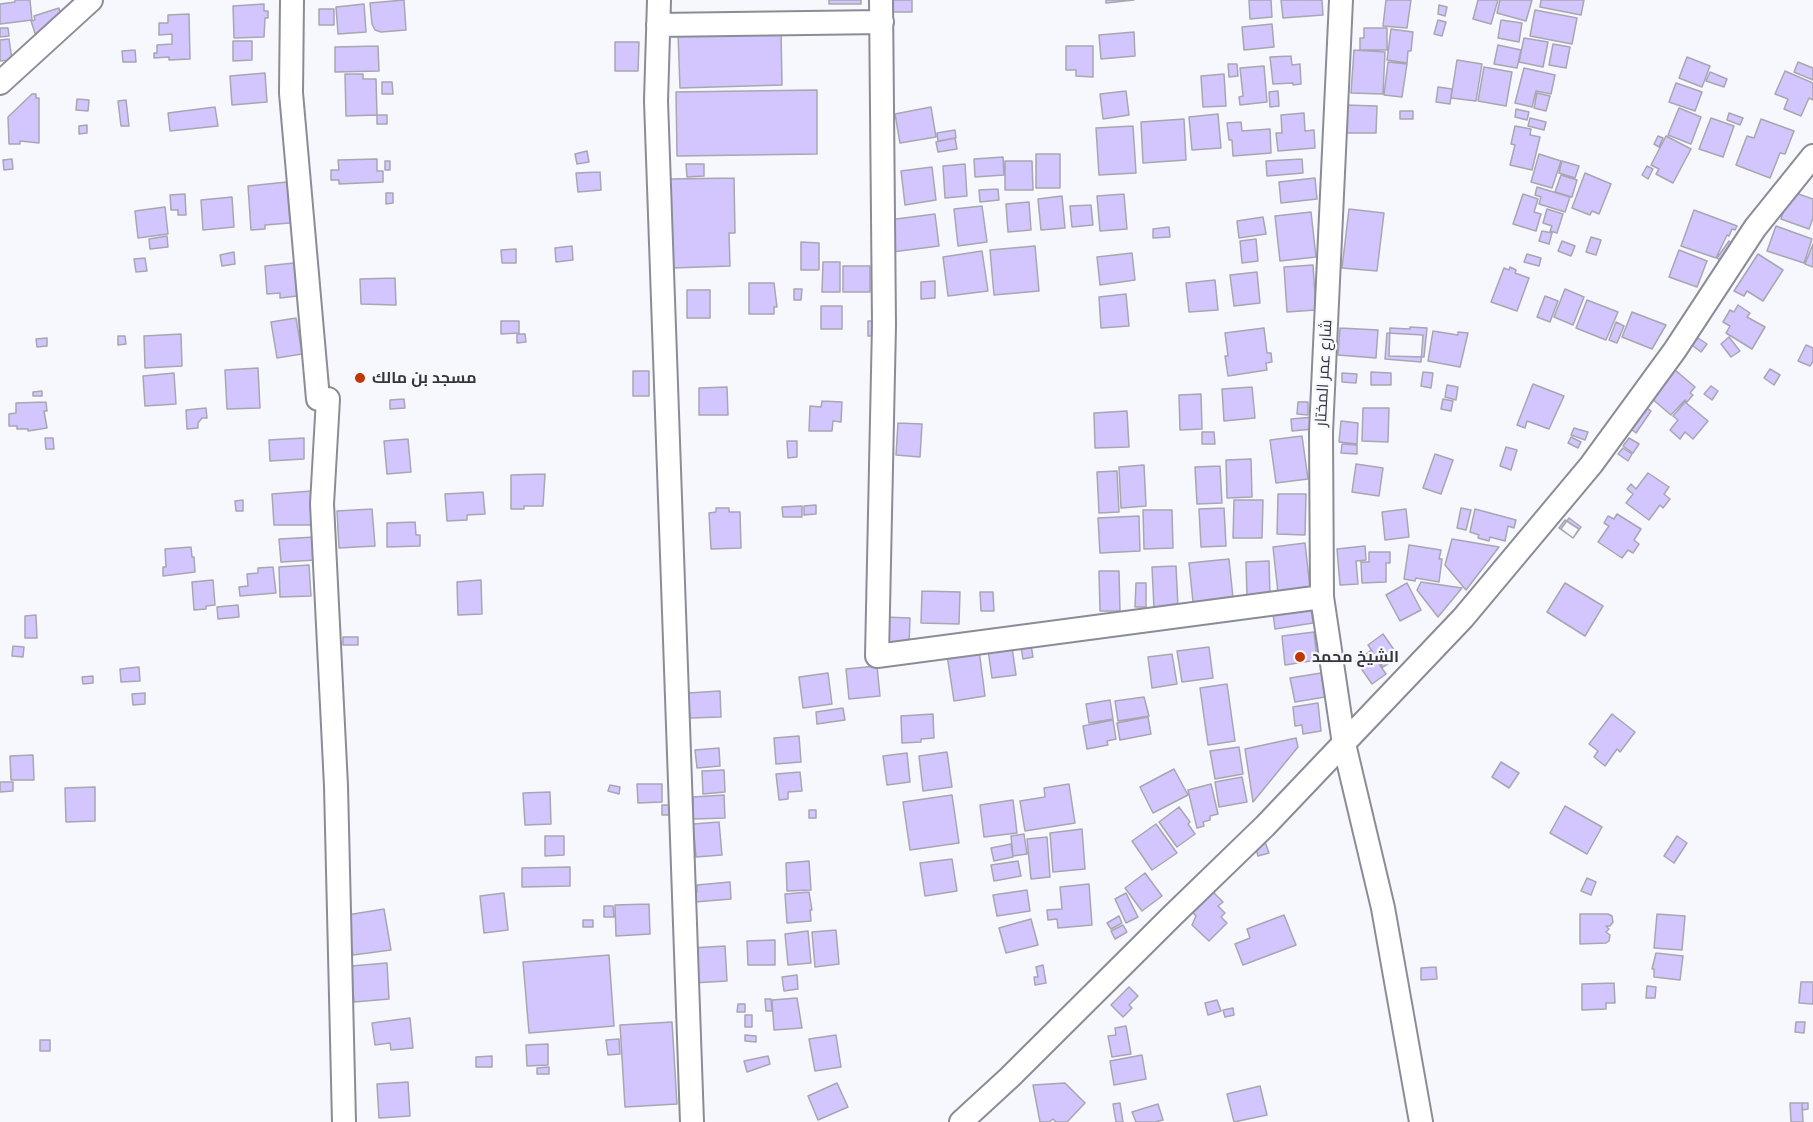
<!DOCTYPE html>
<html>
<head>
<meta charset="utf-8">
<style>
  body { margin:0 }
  canvas { display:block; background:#f6f8fe }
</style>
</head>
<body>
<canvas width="1813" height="1122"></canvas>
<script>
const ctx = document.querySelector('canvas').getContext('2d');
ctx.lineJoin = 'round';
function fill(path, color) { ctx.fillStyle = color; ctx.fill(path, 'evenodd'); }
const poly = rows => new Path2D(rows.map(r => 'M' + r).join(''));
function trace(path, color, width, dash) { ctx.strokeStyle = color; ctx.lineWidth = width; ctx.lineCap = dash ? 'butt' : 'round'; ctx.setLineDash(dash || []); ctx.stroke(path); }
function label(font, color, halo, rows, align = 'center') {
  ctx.font = font + ' "Roboto Serif",Cairo,serif'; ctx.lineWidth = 4.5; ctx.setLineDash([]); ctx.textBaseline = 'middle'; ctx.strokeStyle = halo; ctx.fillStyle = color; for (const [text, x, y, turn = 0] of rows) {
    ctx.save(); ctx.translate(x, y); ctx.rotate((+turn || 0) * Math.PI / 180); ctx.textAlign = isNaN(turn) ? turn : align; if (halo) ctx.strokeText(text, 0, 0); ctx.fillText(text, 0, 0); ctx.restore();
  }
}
const building = poly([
  [15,0,30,0,32,20,0,24,0,4,15,2,15,0],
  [404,0,406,30,381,32,375,30,372,24,370,3,404,0],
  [829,0,861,0,861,4,829,4,829,0],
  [891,0,912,0,912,12,891,12,891,0],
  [1106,0,1134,0,1106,3,1106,0],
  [1249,0,1271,0,1272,17,1250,19,1249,0],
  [1281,0,1322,0,1323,15,1283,18,1281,0],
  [1386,0,1411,0,1407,28,1383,26,1386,0],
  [1478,0,1498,0,1491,24,1473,19,1478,0],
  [1500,0,1532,0,1526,21,1497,13,1500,0],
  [1541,0,1584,0,1581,15,1540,7,1541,0],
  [264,4,264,11,268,11,268,18,265,18,264,37,234,38,233,6,264,4],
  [364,4,366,32,338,34,336,7,364,4],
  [1439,5,1447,7,1445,16,1438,14,1439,5],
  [59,8,60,13,36,36,31,21,35,20,34,16,59,8],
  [319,9,334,9,334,25,319,25,319,9],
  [1535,10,1577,18,1572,44,1530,36,1535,10],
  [189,14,190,59,169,60,169,57,154,58,154,53,157,53,157,45,172,44,172,34,159,35,159,23,168,23,168,15,189,14],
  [1438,20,1446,22,1442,36,1434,34,1438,20],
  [1501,20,1522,23,1519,42,1498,38,1501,20],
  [1272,24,1274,47,1244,50,1242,27,1272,24],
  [0,28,8,28,9,36,0,37,0,28],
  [1364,28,1387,28,1387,50,1360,50,1360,38,1364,38,1364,28],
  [1391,29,1413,32,1411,51,1408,51,1407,63,1387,60,1391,29],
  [781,30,782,85,680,88,678,33,781,30],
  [1134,32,1135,56,1101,59,1099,35,1134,32],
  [1524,38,1548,42,1543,67,1519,62,1524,38],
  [9,39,12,60,0,61,0,40,9,39],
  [233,41,252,41,252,60,233,61,233,41],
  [615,42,639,42,638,71,615,71,615,42],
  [1553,44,1570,47,1566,68,1549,65,1553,44],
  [1498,45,1521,50,1517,68,1494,64,1498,45],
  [378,46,379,71,335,72,335,47,378,46],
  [1066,46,1093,46,1093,77,1076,76,1076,70,1066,70,1066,46],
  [135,50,136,62,123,62,122,51,135,50],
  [1354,50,1385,52,1383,94,1351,93,1354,50],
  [1291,56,1292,65,1300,64,1301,84,1293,85,1293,83,1273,84,1270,57,1291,56],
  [1687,57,1710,66,1702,87,1679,78,1687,57],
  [1457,60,1482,64,1476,101,1451,98,1457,60],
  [1388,62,1407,64,1402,97,1384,95,1388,62],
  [1798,62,1813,68,1813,80,1794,72,1798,62],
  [1228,64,1237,64,1238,76,1229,77,1228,64],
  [1264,66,1267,102,1240,105,1239,97,1243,96,1240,68,1264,66],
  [1484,67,1512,72,1506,106,1478,101,1484,67],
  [1524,68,1555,75,1551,94,1536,91,1532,107,1515,103,1524,68],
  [1785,71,1813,83,1813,100,1809,98,1801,116,1784,109,1788,99,1775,94,1785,71],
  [1710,72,1727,79,1724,87,1706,81,1710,72],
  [265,73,267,102,232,105,230,76,265,73],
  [345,74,363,74,363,79,376,79,377,115,346,116,345,74],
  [1224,74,1226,106,1203,107,1201,76,1224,74],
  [382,82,392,82,393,94,382,94,382,82],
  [1676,83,1702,92,1695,111,1669,102,1676,83],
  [1438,87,1452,89,1450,104,1436,102,1438,87],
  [817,90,817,154,677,156,676,92,817,90],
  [1126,91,1129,115,1103,119,1100,94,1126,91],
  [1278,91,1279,106,1270,107,1269,92,1278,91],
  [1537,93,1550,96,1546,111,1534,108,1537,93],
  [32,94,36,94,36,98,39,98,39,143,20,141,20,144,9,144,8,117,32,94],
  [77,99,89,100,88,111,76,110,77,99],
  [126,100,129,126,121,126,118,101,126,100],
  [1345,105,1377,106,1376,133,1344,133,1345,105],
  [215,107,218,126,170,131,168,113,215,107],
  [931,107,936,137,900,143,895,114,931,107],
  [1679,108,1701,117,1691,144,1668,135,1679,108],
  [1516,109,1529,112,1527,120,1515,117,1516,109],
  [1400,111,1413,111,1413,119,1400,119,1400,111],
  [1304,113,1305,131,1314,130,1315,148,1278,151,1276,133,1282,133,1281,115,1304,113],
  [1729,113,1743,118,1740,125,1727,120,1729,113],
  [1218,114,1221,148,1192,150,1189,117,1218,114],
  [377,115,387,115,387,124,377,124,377,115],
  [1530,118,1546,122,1544,130,1528,126,1530,118],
  [1711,118,1734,126,1723,157,1699,149,1711,118],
  [1184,119,1186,160,1143,163,1141,122,1184,119],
  [1761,119,1794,131,1785,154,1780,153,1770,178,1736,165,1747,136,1754,138,1761,119],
  [1241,122,1242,131,1270,129,1271,153,1233,156,1232,140,1229,140,1227,123,1241,122],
  [87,125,87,133,79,134,79,126,87,125],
  [1133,126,1136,173,1099,175,1096,128,1133,126],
  [1515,126,1531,129,1530,135,1540,137,1532,170,1510,165,1515,145,1511,144,1515,126],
  [955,130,956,138,938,141,937,133,955,130],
  [1658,136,1663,138,1659,147,1654,144,1658,136],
  [1666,136,1691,149,1673,183,1656,174,1659,169,1651,165,1666,136],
  [955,138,957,149,938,152,936,142,955,138],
  [587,151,589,162,577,164,575,154,587,151],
  [1036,154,1060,154,1060,188,1036,188,1036,154],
  [1539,154,1561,161,1552,188,1531,182,1539,154],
  [1003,157,1004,175,975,177,974,159,1003,157],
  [12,159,13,169,4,170,3,160,12,159],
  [377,159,377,171,383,171,383,182,339,184,339,180,331,180,331,170,339,170,338,160,377,159],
  [1302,159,1303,173,1267,176,1266,161,1302,159],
  [385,161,390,161,390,170,385,170,385,161],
  [1005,161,1032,161,1033,190,1005,190,1005,161],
  [1562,161,1579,166,1575,178,1559,173,1562,161],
  [686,164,704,164,704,176,687,177,686,164],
  [965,164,967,196,945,198,943,166,965,164],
  [1647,166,1653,169,1648,179,1642,175,1647,166],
  [932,167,936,200,905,205,901,171,932,167],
  [600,172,601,190,578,192,576,173,600,172],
  [1585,173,1611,184,1599,214,1592,211,1590,215,1572,208,1585,173],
  [1561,175,1577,180,1572,197,1555,192,1561,175],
  [734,178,735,233,729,233,730,266,672,268,670,179,734,178],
  [1315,178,1317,199,1281,203,1279,182,1315,178],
  [287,182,290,223,265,225,265,229,251,230,248,186,287,182],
  [1537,187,1570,197,1565,212,1539,204,1541,197,1535,195,1537,187],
  [998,189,999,200,980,202,979,190,998,189],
  [1790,191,1813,199,1813,218,1809,229,1781,219,1790,191],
  [386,193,393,193,393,203,386,204,386,193],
  [185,194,186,215,178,215,178,210,171,210,170,195,185,194],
  [1124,194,1127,229,1100,231,1097,196,1124,194],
  [1523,194,1538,199,1534,212,1541,214,1536,231,1513,224,1523,194],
  [1062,196,1065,228,1041,230,1038,199,1062,196],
  [232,197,234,227,203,230,201,200,232,197],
  [1029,202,1031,230,1008,232,1006,204,1029,202],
  [1091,205,1093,225,1072,227,1070,206,1091,205],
  [982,206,987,242,958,246,954,209,982,206],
  [165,207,168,234,138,238,135,211,165,207],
  [1349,209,1384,213,1377,271,1342,268,1349,209],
  [1547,209,1563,214,1557,233,1550,231,1552,226,1543,223,1547,209],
  [1694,210,1737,226,1735,230,1732,229,1729,236,1727,235,1716,258,1681,246,1694,210],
  [1311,212,1316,257,1280,261,1275,216,1311,212],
  [935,214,939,246,892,252,888,220,935,214],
  [1263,217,1266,234,1239,238,1237,221,1263,217],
  [1776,226,1812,239,1804,263,1767,251,1776,226],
  [1169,227,1170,237,1153,238,1153,229,1169,227],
  [1542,231,1552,233,1549,244,1539,241,1542,231],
  [167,236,168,247,150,249,149,239,167,236],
  [1591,237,1601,240,1596,255,1586,252,1591,237],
  [1256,239,1258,261,1242,263,1240,241,1256,239],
  [1562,241,1575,246,1571,256,1558,251,1562,241],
  [1729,241,1736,246,1724,263,1717,258,1729,241],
  [801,242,819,243,819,270,801,270,801,242],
  [1813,244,1813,267,1805,264,1813,244],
  [572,246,573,260,556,262,555,248,572,246],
  [1035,246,1039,291,994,295,990,250,1035,246],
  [516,249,516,263,502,263,501,250,516,249],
  [1679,250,1707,261,1697,287,1669,277,1679,250],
  [982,251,988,291,948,296,943,257,982,251],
  [234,252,235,264,222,266,220,255,234,252],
  [1132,253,1135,280,1100,285,1097,257,1132,253],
  [1527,254,1541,258,1539,266,1524,262,1527,254],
  [1758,254,1783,270,1763,301,1747,291,1744,296,1734,291,1758,254],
  [145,258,147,271,136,272,134,259,145,258],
  [823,262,840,262,840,292,822,292,823,262],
  [294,263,297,296,280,298,280,293,267,294,265,266,294,263],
  [1313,265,1316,310,1287,312,1284,267,1313,265],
  [843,266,870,266,870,292,843,292,843,266],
  [1510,267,1516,270,1515,273,1529,278,1517,311,1491,302,1504,268,1509,270,1510,267],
  [1257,272,1260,303,1234,306,1230,275,1257,272],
  [395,278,396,305,361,304,360,279,395,278],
  [1215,280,1218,310,1189,312,1186,283,1215,280],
  [935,281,935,298,921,299,921,282,935,281],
  [749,283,774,283,777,307,774,307,774,314,749,314,749,283],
  [794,289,802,289,801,300,794,300,794,289],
  [1565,289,1584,297,1573,325,1554,317,1565,289],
  [687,290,710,290,710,318,687,318,687,290],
  [1126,294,1129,326,1101,328,1099,297,1126,294],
  [1545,296,1558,301,1550,322,1537,317,1545,296],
  [1587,300,1618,312,1606,340,1576,328,1587,300],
  [1738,305,1750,313,1747,317,1765,327,1752,349,1726,333,1730,326,1723,322,1730,310,1734,312,1738,305],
  [821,306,842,306,842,329,821,329,821,306],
  [1632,312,1666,325,1652,349,1622,337,1632,312],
  [296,318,302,354,277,358,271,322,296,318],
  [501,321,519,321,519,333,501,334,501,321],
  [868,321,876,321,876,336,868,336,868,321],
  [1616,322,1624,326,1617,343,1609,340,1616,322],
  [1410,327,1427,328,1424,357,1389,356,1390,328,1410,329,1410,327],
  [1264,328,1267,353,1271,353,1272,362,1266,363,1267,370,1228,376,1225,356,1228,356,1225,333,1264,328],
  [1340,328,1378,330,1376,358,1338,355,1340,328],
  [1433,331,1458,335,1458,332,1468,333,1460,367,1428,361,1433,331],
  [1387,333,1423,335,1421,362,1385,359,1387,333],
  [181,334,182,366,145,368,144,336,181,334],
  [517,334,525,334,526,342,517,343,517,334],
  [118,336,125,336,126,344,118,345,118,336],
  [1729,337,1740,351,1731,357,1721,344,1729,337],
  [47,338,47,346,37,347,36,339,47,338],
  [1698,338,1707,344,1701,352,1692,345,1698,338],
  [1806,345,1813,348,1813,361,1810,366,1798,361,1806,345],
  [258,368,260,408,227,409,225,370,258,368],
  [1770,369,1780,375,1774,385,1764,378,1770,369],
  [1675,370,1695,387,1690,393,1693,395,1687,402,1685,400,1671,415,1651,398,1675,370],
  [633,371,649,371,649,396,633,396,633,371],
  [1371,372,1391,373,1391,385,1371,385,1371,372],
  [1423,372,1433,373,1431,388,1421,386,1423,372],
  [174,373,176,404,145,406,143,376,174,373],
  [1342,373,1357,374,1356,383,1342,382,1342,373],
  [1533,384,1564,396,1549,429,1527,421,1525,428,1517,425,1533,384],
  [1447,385,1458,387,1456,400,1445,397,1447,385],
  [1711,386,1718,391,1712,400,1704,394,1711,386],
  [727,387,728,415,699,415,699,388,727,387],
  [1252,387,1255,418,1224,421,1222,389,1252,387],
  [42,391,42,396,33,396,33,392,42,391],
  [1201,394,1202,429,1180,430,1179,395,1201,394],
  [404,399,405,408,390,409,390,400,404,399],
  [1443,399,1453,401,1451,411,1441,409,1443,399],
  [822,401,842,402,841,422,833,421,832,431,809,431,810,406,821,407,822,401],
  [46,402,47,411,44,411,47,428,28,431,28,429,17,429,17,426,9,426,9,414,16,413,16,403,46,402],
  [1298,402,1308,402,1308,415,1297,414,1298,402],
  [1685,402,1708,421,1693,439,1685,432,1680,439,1670,430,1678,420,1673,416,1685,402],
  [1642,404,1651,411,1636,433,1627,426,1642,404],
  [206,408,207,418,202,418,198,423,198,428,187,429,186,410,206,408],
  [1363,408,1389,408,1388,442,1362,441,1363,408],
  [1127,411,1129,447,1095,448,1094,413,1127,411],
  [1314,417,1314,429,1292,431,1291,419,1314,417],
  [1341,421,1358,423,1357,444,1339,442,1341,421],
  [898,423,922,424,920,457,896,455,898,423],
  [1574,428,1588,432,1585,440,1571,435,1574,428],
  [1202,432,1214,432,1215,444,1202,444,1202,432],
  [1302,436,1308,479,1276,483,1270,440,1302,436],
  [1571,437,1581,442,1578,448,1568,443,1571,437],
  [45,438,53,438,54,449,46,449,45,438],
  [304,438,304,459,270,461,269,440,304,438],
  [1629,438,1639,444,1633,453,1623,446,1629,438],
  [408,439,411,472,387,474,384,441,408,439],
  [787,441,797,441,797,457,788,458,787,441],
  [1342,444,1357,445,1357,454,1341,453,1342,444],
  [1506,447,1517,450,1511,470,1500,466,1506,447],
  [1623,448,1632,454,1628,461,1618,454,1623,448],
  [1435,454,1453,460,1441,494,1423,488,1435,454],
  [1251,459,1252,497,1227,498,1226,460,1251,459],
  [1356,464,1383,468,1379,496,1352,492,1356,464],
  [1144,465,1146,506,1121,508,1119,467,1144,465],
  [1220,466,1222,503,1197,504,1195,467,1220,466],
  [1117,471,1119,512,1099,513,1097,472,1117,471],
  [1648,473,1669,487,1664,494,1670,499,1663,508,1660,505,1649,520,1626,503,1633,494,1627,489,1631,484,1636,489,1648,473],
  [545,474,543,506,524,506,524,509,511,509,511,475,545,474],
  [312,491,314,525,274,525,272,494,312,491],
  [483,492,485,514,467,515,467,520,447,521,445,494,483,492],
  [1278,494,1306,494,1305,535,1277,534,1278,494],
  [243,500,243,511,236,511,235,501,243,500],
  [1234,500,1263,500,1262,538,1233,538,1234,500],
  [816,505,816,514,804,515,804,506,816,505],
  [802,506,802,517,783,517,782,507,802,506],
  [716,508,729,508,729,512,740,512,741,548,711,549,709,513,716,512,716,508],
  [1224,508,1226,546,1201,547,1199,509,1224,508],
  [1461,508,1471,510,1466,530,1457,528,1461,508],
  [372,509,375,546,339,548,337,511,372,509],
  [1406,509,1409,537,1385,540,1382,512,1406,509],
  [1475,509,1516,520,1514,528,1508,526,1505,541,1490,537,1489,541,1478,538,1479,535,1470,532,1475,509],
  [1143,510,1172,510,1173,548,1144,549,1143,510],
  [1617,514,1641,529,1634,540,1639,544,1633,553,1628,550,1622,558,1598,542,1609,526,1604,523,1608,516,1614,519,1617,514],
  [1139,516,1140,551,1100,553,1098,518,1139,516],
  [1569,518,1581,527,1573,538,1561,529,1569,518],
  [1565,520,1579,529,1573,538,1559,528,1565,520],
  [415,522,416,535,420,535,420,546,387,547,387,523,415,522],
  [315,537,316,560,281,562,279,539,315,537],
  [1452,539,1499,547,1466,590,1445,565,1452,539],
  [1305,543,1310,588,1278,593,1273,547,1305,543],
  [1409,545,1441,550,1439,559,1442,559,1439,582,1416,578,1415,581,1404,579,1409,545],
  [1365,546,1366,560,1356,561,1358,584,1340,585,1337,549,1365,546],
  [191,547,192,557,194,557,195,572,163,576,163,567,166,567,165,549,191,547],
  [1369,552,1390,552,1390,563,1386,563,1386,582,1362,583,1361,562,1369,562,1369,552],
  [1229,559,1233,598,1193,602,1189,563,1229,559],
  [1269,561,1270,596,1247,596,1246,562,1269,561],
  [309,565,311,596,280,597,279,567,309,565],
  [1176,566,1178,607,1154,609,1152,567,1176,566],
  [273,567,276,593,240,596,239,587,248,586,247,574,258,573,258,568,273,567],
  [1099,571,1119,571,1120,611,1100,611,1099,571],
  [213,580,215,605,206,606,206,609,194,610,192,582,213,580],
  [481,580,482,614,458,615,457,582,481,580],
  [1421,582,1462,588,1438,617,1417,590,1421,582],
  [1136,583,1146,583,1146,607,1135,607,1136,583],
  [1407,583,1421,610,1400,621,1386,595,1407,583],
  [1565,583,1603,606,1585,636,1547,612,1565,583],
  [922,591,960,592,959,624,921,623,922,591],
  [980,592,993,592,994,611,981,611,980,592],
  [1310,601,1313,623,1275,629,1272,606,1310,601],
  [238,605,239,617,218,619,217,607,238,605],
  [36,615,37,638,25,638,25,616,36,615],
  [884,617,910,618,909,646,883,645,884,617],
  [1314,632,1317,660,1285,665,1282,636,1314,632],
  [1383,634,1399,657,1383,667,1368,645,1383,634],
  [343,637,358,637,358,645,343,645,343,637],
  [1031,645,1033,657,1023,659,1021,647,1031,645],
  [13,646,24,647,23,657,12,656,13,646],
  [1012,647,1016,675,992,678,988,650,1012,647],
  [1209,647,1213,678,1182,682,1177,651,1209,647],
  [979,650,985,696,954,701,947,655,979,650],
  [1370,651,1386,674,1372,684,1356,661,1370,651],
  [1172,654,1177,684,1152,688,1148,657,1172,654],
  [877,666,880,696,849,699,846,669,877,666],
  [139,667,140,681,121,682,120,669,139,667],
  [828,673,832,704,803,708,799,677,828,673],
  [1321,673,1325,697,1295,702,1290,678,1321,673],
  [93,676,93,683,83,684,82,677,93,676],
  [1227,684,1235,741,1208,745,1200,688,1227,684],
  [720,691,721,717,690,718,688,693,720,691],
  [145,693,145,704,133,705,132,694,145,693],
  [1144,697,1149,716,1118,721,1115,701,1144,697],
  [1110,700,1113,719,1089,723,1086,704,1110,700],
  [1318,703,1321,731,1303,734,1302,725,1295,726,1293,707,1318,703],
  [843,708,845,720,817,724,816,712,843,708],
  [933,714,934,738,921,739,921,742,902,743,901,716,933,714],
  [1612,714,1635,732,1620,752,1617,749,1605,766,1594,757,1598,751,1589,744,1612,714],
  [1148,717,1151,734,1120,740,1117,723,1148,717],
  [1113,720,1116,739,1107,741,1108,745,1087,749,1083,726,1113,720],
  [799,736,801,762,776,764,774,738,799,736],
  [1296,738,1298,747,1253,802,1245,749,1296,738],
  [1239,747,1243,774,1215,779,1210,751,1239,747],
  [719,748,720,766,697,768,695,750,719,748],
  [947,752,952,787,923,791,919,756,947,752],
  [907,753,910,782,887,785,883,756,907,753],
  [33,755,34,780,11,780,10,756,33,755],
  [1501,762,1519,773,1509,788,1492,777,1501,762],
  [1174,769,1188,795,1153,813,1140,787,1174,769],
  [724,770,725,792,703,794,702,771,724,770],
  [800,772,802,791,788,792,788,799,779,800,776,774,800,772],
  [1242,777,1247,802,1219,807,1215,782,1242,777],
  [0,782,13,782,13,791,0,792,0,782],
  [637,784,662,784,662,802,638,803,637,784],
  [1069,784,1075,823,1025,831,1020,801,1045,797,1044,788,1069,784],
  [1211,784,1218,814,1210,816,1210,820,1203,822,1204,826,1197,828,1188,790,1211,784],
  [610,785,620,787,619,794,608,791,610,785],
  [95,787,95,821,66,822,65,788,95,787],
  [550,792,551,824,525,825,523,793,550,792],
  [724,795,725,818,693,819,693,797,724,795],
  [952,795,959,843,910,850,903,802,952,795],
  [1013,800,1017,833,984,837,980,805,1013,800],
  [662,805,669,805,669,815,662,815,662,805],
  [1565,806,1602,827,1587,854,1550,833,1565,806],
  [1179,807,1190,822,1188,824,1195,834,1177,847,1159,822,1179,807],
  [809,810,816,810,816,818,809,818,809,810],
  [719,822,722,855,696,857,693,824,719,822],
  [1156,824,1177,853,1152,870,1132,841,1156,824],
  [1082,829,1085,869,1053,872,1050,833,1082,829],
  [1024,834,1027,854,1013,856,1011,836,1024,834],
  [545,836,564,836,564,855,545,856,545,836],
  [1677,836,1687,843,1674,863,1664,856,1677,836],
  [1047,837,1050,877,1031,879,1027,839,1047,837],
  [1265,842,1269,853,1258,856,1255,845,1265,842],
  [1011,844,1013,857,994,861,991,848,1011,844],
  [952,859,957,891,925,896,920,863,952,859],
  [809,861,811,890,787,891,786,863,809,861],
  [1018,861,1021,876,994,881,991,865,1018,861],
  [570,867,570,886,522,887,522,868,570,867],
  [1145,873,1162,896,1142,911,1125,888,1145,873],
  [1587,878,1596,882,1591,895,1581,891,1587,878],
  [730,882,731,899,695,902,694,893,697,892,697,885,730,882],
  [1089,884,1092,925,1058,928,1057,919,1048,920,1047,910,1062,909,1060,887,1089,884],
  [1209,888,1223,902,1218,906,1225,913,1221,917,1227,923,1209,941,1192,925,1196,916,1189,908,1209,888],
  [1027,890,1030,911,997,916,993,895,1027,890],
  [809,892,812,910,810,910,811,921,787,923,785,894,809,892],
  [504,893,508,930,484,933,480,896,504,893],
  [1126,893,1138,917,1126,923,1115,899,1126,893],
  [649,904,650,934,616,936,615,905,649,904],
  [604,906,613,906,614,917,604,917,604,906],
  [384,909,391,950,353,955,347,915,384,909],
  [1580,914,1608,914,1612,916,1613,922,1610,926,1606,926,1609,929,1606,932,1610,935,1609,941,1606,943,1580,944,1580,914],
  [1657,914,1685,916,1682,950,1654,948,1657,914],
  [1284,915,1296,945,1243,965,1235,944,1250,938,1247,929,1284,915],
  [1119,916,1122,923,1111,929,1107,923,1119,916],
  [1031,919,1038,945,1006,953,999,928,1031,919],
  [583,920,593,920,593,927,583,927,583,920],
  [1123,925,1127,932,1115,939,1111,931,1123,925],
  [836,930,839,964,815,967,812,932,836,930],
  [808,931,811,963,788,965,785,934,808,931],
  [775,940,775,965,748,965,747,941,775,940],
  [725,946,727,981,693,983,691,948,725,946],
  [1656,953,1683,956,1680,980,1654,977,1654,969,1652,969,1656,953],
  [609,955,614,1026,529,1033,523,962,609,955],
  [387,963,389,999,354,1002,351,966,387,963],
  [1043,965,1046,983,1035,985,1034,977,1038,977,1036,967,1043,965],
  [1436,967,1437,979,1421,980,1421,968,1436,967],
  [797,975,798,989,784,991,782,977,797,975],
  [1801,982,1813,982,1813,1004,1799,1003,1801,982],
  [1614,983,1615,1003,1606,1003,1606,1009,1582,1010,1582,984,1614,983],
  [1647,986,1656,987,1655,998,1646,998,1647,986],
  [1129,987,1138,996,1129,1005,1132,1008,1123,1017,1111,1005,1129,987],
  [797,998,802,1028,774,1030,772,1000,797,998],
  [765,999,771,999,772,1011,766,1011,765,999],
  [1217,1000,1221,1011,1208,1015,1205,1003,1217,1000],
  [738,1004,745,1004,745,1012,737,1012,738,1004],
  [1233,1008,1234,1015,1225,1017,1223,1010,1233,1008],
  [745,1015,752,1015,752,1027,745,1027,745,1015],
  [410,1018,413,1048,391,1050,390,1043,375,1045,372,1023,410,1018],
  [672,1022,677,1104,625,1107,620,1025,672,1022],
  [1796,1022,1805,1022,1804,1033,1795,1032,1796,1022],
  [1126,1026,1131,1054,1112,1057,1108,1036,1116,1035,1115,1028,1126,1026],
  [745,1035,756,1036,756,1042,745,1041,745,1035],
  [836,1035,841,1067,815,1071,809,1039,836,1035],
  [619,1039,620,1054,608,1055,606,1040,619,1039],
  [40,1040,50,1040,50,1051,40,1051,40,1040],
  [548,1044,548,1065,527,1066,526,1045,548,1044],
  [1142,1055,1146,1079,1114,1085,1110,1061,1142,1055],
  [492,1056,492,1067,476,1067,476,1057,492,1056],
  [768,1056,770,1064,747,1072,744,1061,768,1056],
  [549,1067,549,1074,537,1074,537,1068,549,1067],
  [408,1082,410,1116,379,1118,377,1084,408,1082],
  [837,1083,848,1107,818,1120,808,1096,837,1083],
  [1065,1083,1085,1103,1067,1122,1056,1122,1053,1119,1049,1122,1040,1122,1033,1085,1065,1083],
  [1260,1086,1267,1115,1234,1122,1227,1094,1260,1086],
  [1120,1103,1123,1122,1116,1122,1113,1104,1120,1103],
  [1790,1103,1802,1103,1803,1122,1791,1122,1790,1103],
  [1802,1103,1808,1103,1808,1109,1802,1110,1802,1103],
  [1158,1104,1163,1120,1155,1122,1136,1122,1132,1112,1158,1104]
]);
const minor = poly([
  [292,0,291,93,318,399,328,399,322,504,336,786,344,1122],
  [659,0,656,101,692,1122],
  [881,0,884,325,877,656,1322,597],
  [1341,0,1321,432,1322,597,1344,744,1383,908,1421,1122],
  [658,25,882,22],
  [0,83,91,0],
  [961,1122,1010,1077,1172,916,1265,826,1463,618,1591,465,1675,350,1755,228,1813,156]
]);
const markers = [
  [360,378,6,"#bf3701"],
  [1300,657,6,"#bf3701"]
];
const streetNames = [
  ["شارع عمر المختار",1324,373,-87]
];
const poiNames = [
  ["مسجد بن مالك",372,378],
  ["الشيخ محمد",1312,657]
];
fill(building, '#d3c6fe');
trace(building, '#a8a6b0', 1.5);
trace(minor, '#8a8d96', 26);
trace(minor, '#fff', 22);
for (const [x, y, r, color] of markers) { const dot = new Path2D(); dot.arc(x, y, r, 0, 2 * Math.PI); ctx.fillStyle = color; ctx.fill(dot); trace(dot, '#f6f8fe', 2); }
label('16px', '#35363a', '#f6f8fe', streetNames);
label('bold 16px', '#35363a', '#f6f8fe', poiNames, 'left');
</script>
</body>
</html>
